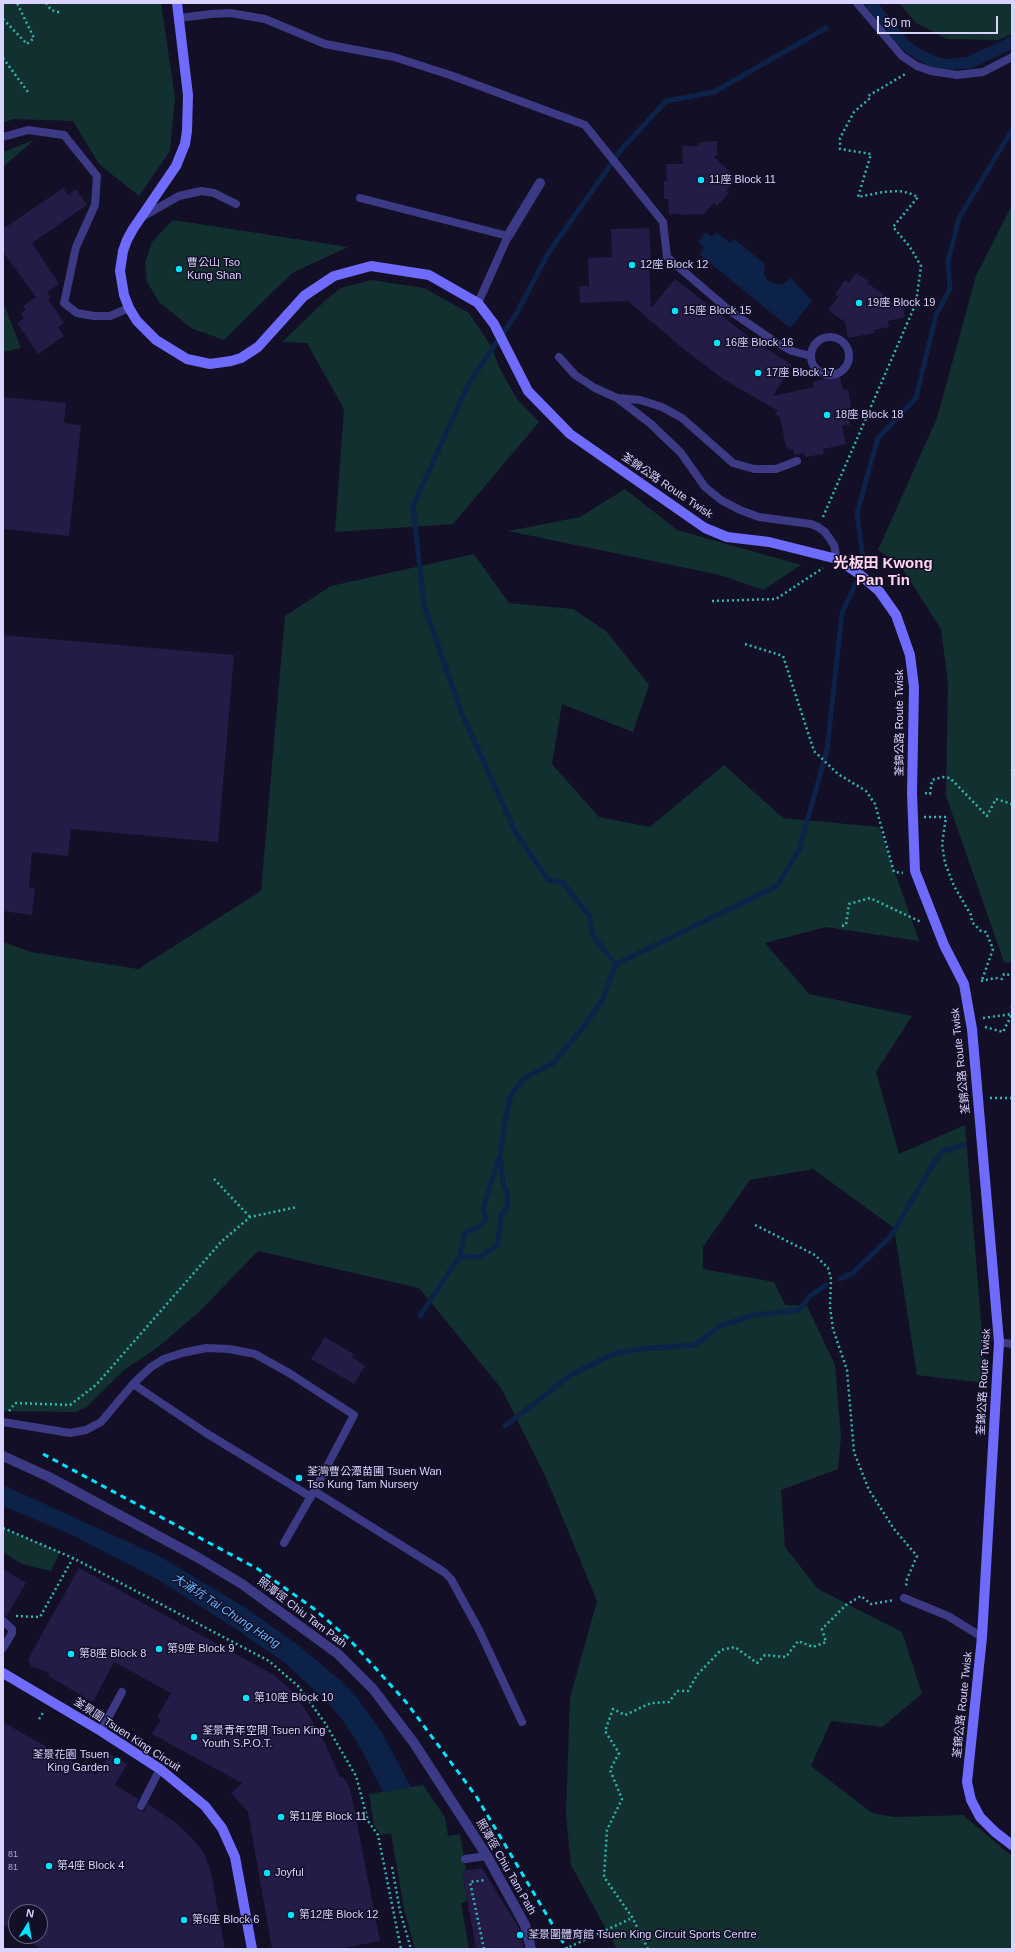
<!DOCTYPE html>
<html>
<head>
<meta charset="utf-8">
<style>
  body { margin:0 }
  #map { position:relative; width:1015px; height:1952px; overflow:hidden; background:#130f26; font-family:Helvetica,sans-serif }
  canvas { display:block }
  .frame { position:absolute; inset:0; border:4px solid #d9d4ff; pointer-events:none }
  .north { position:absolute; left:8px; top:1904px; width:40px; height:40px; box-sizing:border-box; background:#130f26; border:1px solid #625e7d; border-radius:50%; rotate:11deg; font-size:11px; font-weight:700; line-height:16px; text-align:center; color:#d9d4ff }
  .north::after { content:''; display:block; margin:auto; width:14px; height:18px; background:#00e5ff; clip-path:polygon(50% 0,100% 100%,50% 72%,0 100%) }
  .scale { position:absolute; left:877px; top:16px; width:121px; height:18px; box-sizing:border-box; border:2px solid #d9d4ff; border-top:0; padding-left:5px; font-size:12px; line-height:14px; white-space:nowrap; color:#d9d4ff; -webkit-text-stroke:3px #130f26; paint-order:stroke }
</style>
</head>
<body>
<div id="map">
<canvas width="1015" height="1952"></canvas>
<div class="frame"></div>
<div class="north">N</div>
<div class="scale">50 m</div>
</div>
<script>
const ctx = document.querySelector('canvas').getContext('2d');
ctx.lineJoin = 'round';
function fill(path, color) { ctx.fillStyle = color; ctx.fill(path, 'evenodd'); }
const poly = rows => new Path2D(rows.map(r => 'M' + r).join(''));
function trace(path, color, width, dash) { ctx.strokeStyle = color; ctx.lineWidth = width; ctx.lineCap = dash ? 'butt' : 'round'; ctx.setLineDash(dash || []); ctx.stroke(path); }
function label(font, color, halo, rows, align = 'center') {
  ctx.font = font + ' Helvetica,"Noto Sans TC",sans-serif'; ctx.lineWidth = 3; ctx.setLineDash([]); ctx.textBaseline = 'middle'; ctx.strokeStyle = halo; ctx.fillStyle = color; for (const [text, x, y, turn = 0] of rows) {
    ctx.save(); ctx.translate(x, y); ctx.rotate((+turn || 0) * Math.PI / 180); ctx.textAlign = isNaN(turn) ? turn : align; if (halo) ctx.strokeText(text, 0, 0); ctx.fillText(text, 0, 0); ctx.restore();
  }
}
const green = poly([
  [3,3,161,3,175,97,170,151,139,196,99,164,73,121,13,119,3,123],
  [899,3,1012,3,1012,34,998,40,947,39,916,23],
  [34,140,3,167,3,152],
  [1012,205,1012,963,1004,962,946,796,948,683,941,629,900,565,878,550,937,418,976,276],
  [173,220,348,247,292,273,224,340,191,328,159,302,147,282,145,263,152,242],
  [372,280,424,288,469,313,491,346,500,369,517,399,539,422,453,524,335,532,344,409,307,343,282,342,328,298,341,288],
  [3,302,21,348,3,352],
  [625,489,677,530,801,565,763,590,720,575,508,531,580,517],
  [474,554,509,603,573,609,606,631,649,685,633,732,562,704,552,764,599,817,650,827,724,765,783,818,879,827,919,941,826,927,765,943,809,994,912,1016,876,1072,899,1154,965,1125,986,1383,917,1375,894,1228,813,1169,750,1180,703,1247,703,1269,774,1282,785,1305,807,1306,835,1365,841,1436,838,1469,781,1490,785,1547,818,1589,902,1632,922,1694,882,1727,831,1721,811,1766,872,1813,894,1817,963,1815,1012,1856,1012,1949,617,1949,571,1865,566,1815,570,1698,597,1601,547,1480,501,1388,419,1288,258,1251,199,1312,157,1348,124,1370,87,1407,76,1412,3,1411,3,942,31,952,138,969,261,891,285,616,331,586],
  [3,1528,60,1552,51,1571,22,1564,3,1552],
  [423,1785,445,1817,448,1836,460,1834,466,1870,462,1871,467,1901,461,1903,469,1949,415,1949,404,1909,391,1833,381,1835,374,1825,369,1794]
]);
const water = poly([
  [863,3,878,3,908,40,922,50,937,57,947,59,967,57,1012,36,1012,49,972,68,945,70,928,66,907,53,897,44],
  [706,232,712,237,716,232,731,243,734,239,765,264,764,275,769,282,782,285,791,278,812,301,790,328,699,254,704,247,698,242],
  [3,1485,159,1556,241,1605,294,1642,339,1679,355,1695,381,1731,411,1787,383,1792,361,1749,344,1722,331,1706,285,1663,236,1629,157,1579,72,1535,3,1506]
]);
const stream = poly([
  [616,964,593,936,590,917,563,883,548,880,516,833,462,714,424,605,413,506,469,383,516,314,549,252,621,150,666,101,714,92,826,28],
  [459,1257,465,1233,477,1228,486,1220,483,1209,499,1157],
  [840,1279,853,1273,891,1236,933,1164,943,1151,964,1145],
  [420,1316,459,1257,479,1257,498,1245,501,1216,508,1206,507,1193,503,1184,500,1155,505,1120,511,1095,524,1078,552,1064,583,1028,603,999,616,964,777,886,799,850,827,750,842,613,864,566,857,513,878,438,916,398,936,315,950,289,948,262,959,218,1012,130],
  [505,1426,571,1375,613,1354,641,1349,695,1345,720,1326,754,1315,799,1310,810,1296,826,1285]
]);
const building = poly([
  [717,141,717,156,713,156,737,178,726,191,729,193,717,206,714,203,704,214,680,215,680,214,669,214,668,199,664,199,664,181,667,181,666,164,683,164,682,146,699,146,699,142],
  [63,188,68,195,76,189,87,205,32,243,59,284,47,292,51,297,48,299,64,323,58,327,64,336,38,354,17,323,24,318,21,313,26,310,23,306,36,297,3,252,3,229],
  [649,228,651,262,649,262,651,308,675,279,753,340,792,365,773,396,814,387,813,382,824,379,824,377,839,373,843,390,848,389,851,407,847,408,850,425,842,426,846,444,823,449,824,454,805,457,804,453,794,455,793,449,789,450,788,446,786,447,780,417,775,414,778,411,723,379,681,347,628,301,580,303,579,286,589,286,588,258,612,257,611,229],
  [856,273,869,281,867,283,883,294,885,304,902,301,905,317,888,321,889,327,874,330,875,333,848,338,845,322,828,310,839,296,835,294,845,280,849,283],
  [3,397,66,403,64,423,81,425,69,536,3,529],
  [3,635,234,655,218,842,71,829,68,856,32,852,29,887,35,888,32,915,3,911],
  [325,1337,354,1354,352,1357,365,1366,354,1384,311,1359],
  [79,1568,274,1675,289,1688,305,1709,322,1737,340,1777,344,1778,350,1788,380,1941,339,1949,272,1949,248,1812,231,1793,242,1783,152,1734,161,1719,157,1717,171,1693,114,1662,93,1702,48,1676,49,1673,31,1666,28,1659],
  [3,1569,26,1583,6,1617,3,1616],
  [3,1722,96,1775,110,1754,127,1764,115,1785,138,1799,136,1806,138,1811,144,1811,148,1804,176,1823,192,1838,204,1853,211,1872,225,1949,41,1949,22,1936,40,1936,40,1912,16,1912,16,1931,3,1925],
  [482,1868,519,1928,524,1949,476,1949,462,1871]
]);
const path = poly([
  [46,3,51,10,62,13],
  [3,19,27,44,34,38,17,3],
  [3,58,28,92],
  [823,517,916,303,921,266,910,247,893,227,918,197,909,193,899,191,883,192,858,197,871,154,840,149,840,138,854,112,869,99,868,96,907,73],
  [712,601,776,599,823,568],
  [745,644,783,656,814,751,838,774,866,791,875,804,894,872,903,873],
  [1012,769,1012,771],
  [925,793,930,794,932,780,943,777,950,778,987,816,996,799,1012,804],
  [924,817,946,817,942,844,945,863,954,886,971,915,972,922,981,931,986,932,993,949,982,980],
  [842,926,846,925,849,904,870,898,921,922],
  [981,981,995,978,1002,979,1004,974,1012,975],
  [1012,1006,1012,1014],
  [983,1018,1012,1014],
  [985,1027,1003,1032,1012,1014],
  [990,1098,1012,1098],
  [214,1179,250,1217],
  [755,1225,815,1255,828,1268,831,1279,830,1307,833,1329,847,1370,854,1452,869,1490,894,1529,917,1556,907,1579,906,1587],
  [9,1411,15,1403,70,1405,96,1385,221,1242,250,1217,297,1207],
  [3,1528,73,1558,269,1661,298,1686,325,1723,356,1776,368,1821,378,1835,401,1949],
  [16,1616,40,1617,73,1558],
  [39,1719,44,1711],
  [392,1867,400,1911,411,1949],
  [484,1949,470,1882,485,1880],
  [648,1949,632,1917,604,1877,607,1830,622,1799,610,1770,619,1753,605,1731,613,1709,625,1715,651,1703,669,1702,677,1691,688,1691,697,1675,721,1650,735,1647,757,1663,765,1655,786,1657,798,1641,813,1647,826,1642,822,1629,846,1605,861,1596,871,1604,894,1600]
]);
const lane = poly([
  [857,3,902,56,917,66,931,71,957,75,983,72,1012,57],
  [179,18,211,14,230,13,265,19,325,44,394,57,450,75,585,125,663,222,667,257,730,311,774,341,792,351,811,356],
  [3,137,28,130,64,135,97,176,95,205,76,247,64,303,77,313,94,316,110,316,129,308],
  [360,198,508,236,478,303],
  [142,217,179,196,201,191,214,193,236,204],
  '811 356a19 19 0 1 1 38 0a19 19 0 1 1-38 0Z',
  [559,357,575,375,595,388,617,398,640,400,662,407,682,418,733,463,754,469,776,469,797,461],
  [617,398,651,424,681,453,705,487,721,500,740,510,759,517,811,524,818,527,825,532,834,545,837,559],
  [999,1342,1012,1344],
  [133,1384,206,1433,311,1497],
  [3,1422,70,1433,86,1430,101,1422,133,1384,151,1367,164,1359,182,1353,206,1348,229,1349,255,1354,289,1373,354,1415,314,1491,284,1543],
  [314,1491,444,1572,451,1579,479,1630,522,1722],
  [904,1598,948,1616,982,1637],
  [3,1621,12,1629,12,1633,3,1648],
  [101,1731,122,1692],
  [141,1806,160,1769],
  [465,1859,487,1856]
]);
const street = poly([
  [508,236,540,183],
  [3,1456,49,1477,197,1557,242,1584,338,1654,373,1689,414,1743,487,1856,525,1925,531,1949]
]);
const secondary = poly([
  [177,3,188,95,187,131,185,144,176,166,133,229,127,240,123,251,120,271,124,295,129,308,137,321,156,340,187,359,210,364,231,361,241,358,258,347,304,296,334,276,371,266,429,275,478,303,494,324,528,391,570,434,705,528,727,537,769,542,837,559,858,573,879,591,896,615,910,655,914,687,912,793,915,871,944,945,964,984,972,1029,999,1342,982,1637,967,1782,971,1800,980,1817,995,1832,1012,1845],
  [3,1673,101,1731,160,1769,205,1806,222,1828,235,1857,252,1949]
]);
const rail = poly([
  [43,1454,258,1569,313,1608,349,1639,406,1702,476,1796,567,1949]
]);
const pathBridge = poly([
  [565,1949,630,1919]
]);
const markers = [
  [701,180,4,"#00e5ff"],
  [632,265,4,"#00e5ff"],
  [179,269,4,"#00e5ff"],
  [859,303,4,"#00e5ff"],
  [675,311,4,"#00e5ff"],
  [717,343,4,"#00e5ff"],
  [758,373,4,"#00e5ff"],
  [827,415,4,"#00e5ff"],
  [299,1478,4,"#00e5ff"],
  [159,1649,4,"#00e5ff"],
  [71,1654,4,"#00e5ff"],
  [246,1698,4,"#00e5ff"],
  [194,1737,4,"#00e5ff"],
  [117,1761,4,"#00e5ff"],
  [281,1817,4,"#00e5ff"],
  [49,1866,4,"#00e5ff"],
  [267,1873,4,"#00e5ff"],
  [291,1915,4,"#00e5ff"],
  [184,1920,4,"#00e5ff"],
  [520,1935,4,"#00e5ff"]
];
const numberNames = [
  ["81",13,1855],
  ["81",13,1868]
];
const poiNames = [
  ["11座 Block 11",709,180],
  ["曹公山 Tso",187,263],
  ["Kung Shan",187,276],
  ["12座 Block 12",640,265],
  ["19座 Block 19",867,303],
  ["15座 Block 15",683,311],
  ["16座 Block 16",725,343],
  ["17座 Block 17",766,373],
  ["18座 Block 18",835,415],
  ["荃灣曹公潭苗圃 Tsuen Wan",307,1472],
  ["Tso Kung Tam Nursery",307,1485],
  ["第9座 Block 9",167,1649],
  ["第8座 Block 8",79,1654],
  ["第10座 Block 10",254,1698],
  ["荃景青年空間 Tsuen King",202,1731],
  ["Youth S.P.O.T.",202,1744],
  ["荃景花園 Tsuen",109,1755,"right"],
  ["King Garden",109,1768,"right"],
  ["第11座 Block 11",289,1817],
  ["第4座 Block 4",57,1866],
  ["Joyful",275,1873],
  ["第12座 Block 12",299,1915],
  ["第6座 Block 6",192,1920],
  ["荃景圍體育館 Tsuen King Circuit Sports Centre",528,1935]
];
const streetNames = [
  ["荃錦公路 Route Twisk",667,486,34],
  ["荃錦公路 Route Twisk",900,723,-90],
  ["荃錦公路 Route Twisk",961,1061,-96],
  ["荃錦公路 Route Twisk",984,1382,-87],
  ["照潭徑 Chiu Tam Path",302,1613,37],
  ["荃錦公路 Route Twisk",963,1705,-84],
  ["荃景圍 Tsuen King Circuit",127,1735,33],
  ["照潭徑 Chiu Tam Path",506,1867,60]
];
const waterNames = [
  ["大涌坑 Tai Chung Hang",226,1611,33]
];
const districtNames = [
  ["光板田 Kwong",883,564],
  ["Pan Tin",883,581]
];
fill(green, '#12302f');
fill(water, '#0c2248');
trace(stream, '#0c2248', 5);
fill(building, '#241b47');
trace(path, '#2fb8b0', 2.5, [2, 3]);
trace(lane, '#3d3a85', 8);
trace(street, '#3d3a85', 10);
trace(secondary, '#6f6bff', 10);
trace(rail, '#00e5ff', 3, [6, 5]);
trace(pathBridge, '#2fb8b0', 2.5, [2, 3]);
for (const [x, y, r, color] of markers) { const dot = new Path2D(); dot.arc(x, y, r, 0, 2 * Math.PI); ctx.fillStyle = color; ctx.fill(dot); trace(dot, '#130f26', 1.5); }
label('9px', '#aca6d1', null, numberNames);
label('11px', '#d9d4ff', '#130f26', poiNames, 'left');
label('11px', '#d9d4ff', '#130f26', streetNames);
label('italic 12px', '#62b6ff', '#130f26', waterNames);
label('bold 15px', '#ffd6f0', '#130f26', districtNames);
</script>
</body>
</html>
